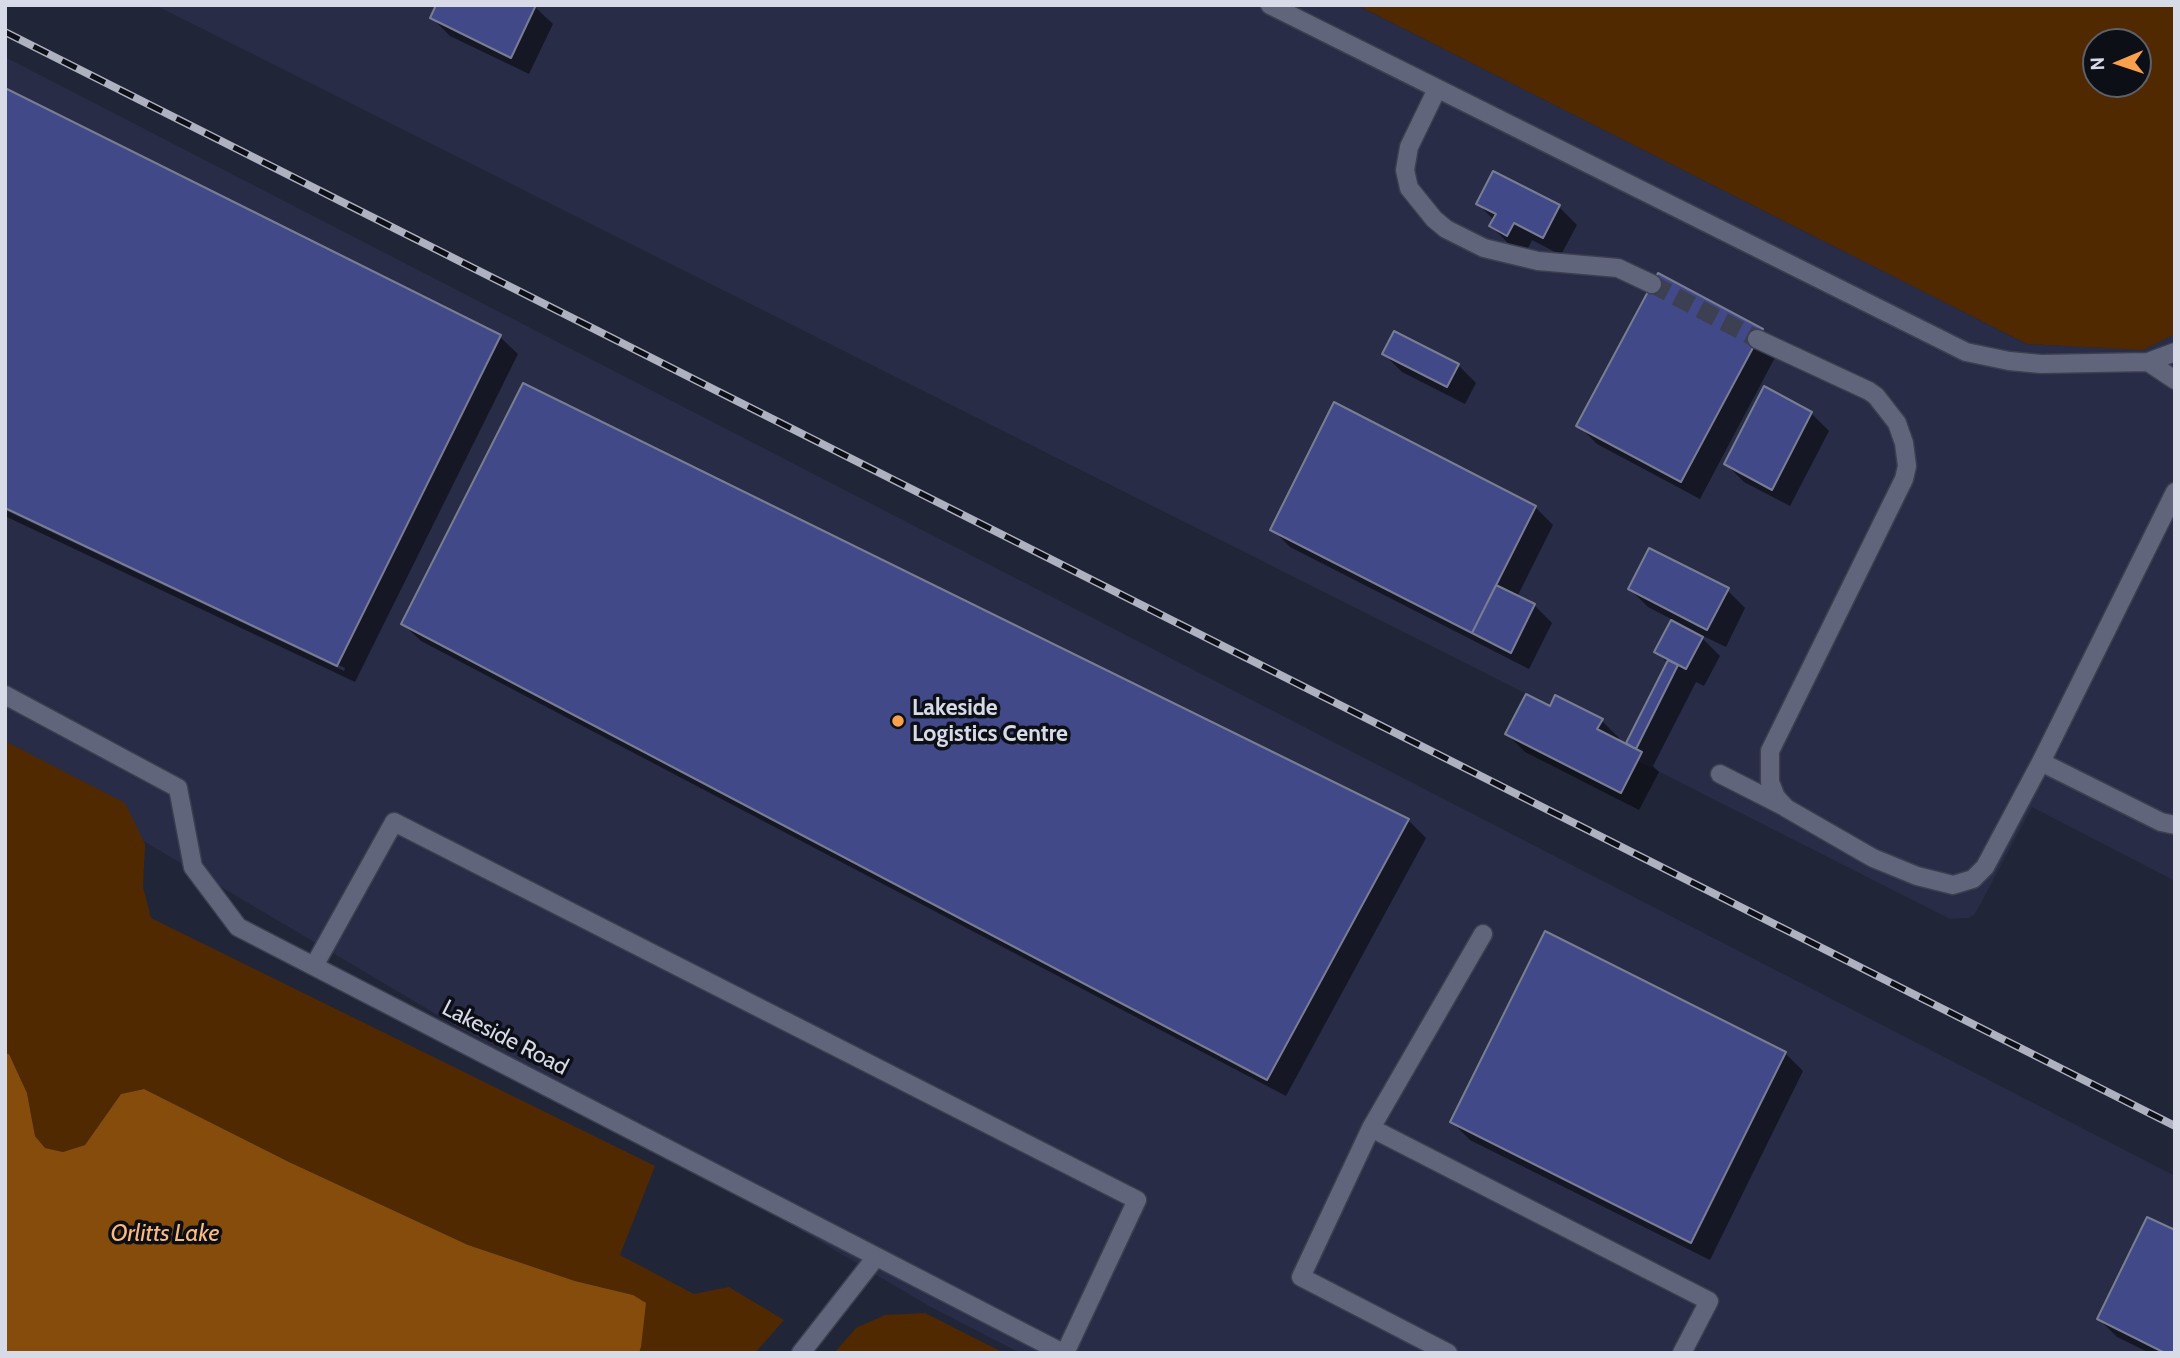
<!DOCTYPE html>
<html>
<head>
<meta charset="utf-8">
<style>
  body { margin:0 }
  #map { position:relative; width:2180px; height:1358px; overflow:hidden; background:#212538; font-family:Cabin,sans-serif }
  canvas { display:block }
  .frame { position:absolute; inset:0; border:7px solid #d7dae7; pointer-events:none }
  .north { position:absolute; left:2082px; top:28px; width:70px; height:70px; box-sizing:border-box; background:#0d0f17; border:2px solid #5e606a; border-radius:50%; rotate:268deg; font-size:19px; font-weight:700; line-height:28px; text-align:center; color:#d7dae7 }
  .north::after { content:''; display:block; margin:auto; width:24px; height:32px; background:#f8a04b; clip-path:polygon(50% 0,100% 100%,50% 72%,0 100%) }
</style>
</head>
<body>
<div id="map">
<canvas width="2180" height="1358"></canvas>
<div class="frame"></div>
<div class="north">N</div>
</div>
<script>
const ctx = document.querySelector('canvas').getContext('2d');
ctx.lineJoin = 'round';
function fill(path, color) { ctx.fillStyle = color; ctx.fill(path, 'evenodd'); }
const poly = rows => new Path2D(rows.map(r => 'M' + r).join(''));
function trace(path, color, width, dash) { ctx.strokeStyle = color; ctx.lineWidth = width; ctx.lineCap = dash ? 'butt' : 'round'; ctx.setLineDash(dash || []); ctx.stroke(path); }
function label(font, color, halo, rows, align = 'center') {
  ctx.font = font + ' Cabin,sans-serif'; ctx.lineWidth = 7; ctx.setLineDash([]); ctx.textBaseline = 'middle'; ctx.strokeStyle = halo; ctx.fillStyle = color; for (const [text, x, y, turn = 0] of rows) {
    ctx.save(); ctx.translate(x, y); ctx.rotate((+turn || 0) * Math.PI / 180); ctx.textAlign = isNaN(turn) ? turn : align; if (halo) ctx.strokeText(text, 0, 0); ctx.fillText(text, 0, 0); ctx.restore();
  }
}
const built = poly([
  [155,5,1357,5,2027,344,2143,350,2175,334,2175,881,2032,807,1975,914,1969,918,1950,919,1638,761,1621,793,1505,734,1525,693],
  [5,57,2175,1176,2175,1353,1020,1353,929,1306,5,759]
]);
const green = poly([
  [1357,5,2175,5,2175,334,2143,350,2027,344],
  [2096,42,2138,42,2138,84,2096,84],
  [5,741,125,803,145,844,143,887,151,918,655,1166,620,1255,694,1294,729,1287,784,1320,755,1353,639,1353,641,1347,633,1295,575,1281,468,1245,289,1162,144,1089,121,1094,85,1145,63,1152,45,1148,35,1136,27,1093,9,1054,5,1053],
  [925,1313,1004,1353,834,1353,856,1328,885,1315]
]);
const water = poly([
  [5,1053,9,1054,27,1093,35,1136,45,1148,63,1152,85,1145,121,1094,144,1089,289,1162,468,1245,575,1281,633,1295,646,1303,641,1347,639,1353,5,1353]
]);
const shadow = poly([
  [535,7,553,24,529,74,450,36,432,18],
  [5,90,500,337,518,354,355,682,5,516,5,510,344,671,345,668,5,506],
  [1478,204,1559,207,1577,225,1561,255,1532,240,1526,252,1509,244,1491,226,1494,220],
  [1762,330,1780,348,1700,499,1597,444,1579,426],
  [1384,354,1458,365,1476,383,1465,404,1402,372],
  [1811,413,1829,431,1790,506,1744,482,1726,464],
  [1535,507,1553,525,1517,597,1534,605,1552,623,1529,669,1290,547,1272,529],
  [1630,589,1727,590,1745,608,1726,647,1697,633,1720,656,1704,686,1696,682,1653,766,1659,772,1639,810,1525,752,1507,734,1551,708,1602,721,1619,738,1618,741,1626,746,1668,663,1656,652,1673,620,1648,607],
  [403,624,1408,820,1426,838,1286,1096,421,641],
  [1546,933,1785,1053,1803,1071,1710,1260,1470,1140,1452,1122],
  [2099,1319,2175,1353,2150,1353,2117,1337]
]);
const building = poly([
  [436,5,536,5,511,58,430,18,436,5],
  [5,88,501,335,337,666,5,508,5,88],
  [1493,171,1560,205,1543,238,1514,223,1507,236,1489,226,1496,214,1476,204,1493,171],
  [1658,273,1763,329,1681,482,1576,426,1658,273],
  [1394,331,1459,364,1447,387,1382,354,1394,331],
  [523,383,1409,819,1267,1080,401,624,523,383],
  [1764,386,1812,412,1772,490,1724,464,1764,386],
  [1334,402,1536,506,1472,633,1270,530,1334,402],
  [1649,548,1729,588,1707,630,1628,589,1649,548],
  [1496,585,1535,604,1511,653,1472,633,1496,585],
  [1671,620,1703,637,1686,669,1654,652,1671,620],
  [1668,660,1678,665,1636,749,1626,743,1668,660],
  [1526,694,1550,706,1555,695,1603,719,1597,729,1642,752,1621,793,1505,734,1526,694],
  [1545,931,1786,1052,1691,1243,1450,1122,1545,931],
  [2147,1217,2175,1230,2175,1353,2165,1353,2097,1319,2147,1217]
]);
const minorTunnel = poly([
  [1652,284,1757,339]
]);
const minor = poly([
  [1270,5,1966,352,2009,361,2041,364,2148,362,2175,352],
  [1437,89,1409,147,1405,170,1409,188,1434,219,1446,229,1484,248,1538,261,1618,268,1652,284],
  [1757,339,1869,391,1876,396,1897,423,1904,443,1907,466,1904,479,1770,751,1770,782,1776,797,1786,808,1873,858,1917,876,1953,885,1973,879,1985,867,2041,762,2175,492],
  [2148,362,2175,380],
  [5,695,178,788,193,867,238,927,1063,1353],
  [2041,762,2161,822,2175,825],
  [1720,774,1783,806],
  [1483,934,1371,1128,1709,1301,1682,1353],
  [314,966,394,822,1137,1200,1065,1353],
  [1371,1128,1301,1277,1448,1353],
  [801,1353,876,1257]
]);
const rail = poly([
  [5,32,2175,1126]
]);
const markers = [
  [898,721,7,"#f8a04b"]
];
const poiNames = [
  ["Lakeside",912,708],
  ["Logistics Centre",912,734]
];
const streetNames = [
  ["Lakeside Road",505,1038,27]
];
const waterNames = [
  ["Orlitts Lake",165,1234]
];
fill(built, '#282c46');
fill(green, '#502900');
fill(water, '#854c0b');
fill(shadow, '#0007');
fill(building, '#414989');
trace(building, '#787d94', 2);
trace(minorTunnel, '#3c4052', 18, [18, 9]);
trace(minor, '#3c3f4f', 21);
trace(minor, '#60657c', 18);
trace(rail, '#aeb1c0', 8);
trace(rail, '#0d0f17', 5, [16]);
for (const [x, y, r, color] of markers) { const dot = new Path2D(); dot.arc(x, y, r, 0, 2 * Math.PI); ctx.fillStyle = color; ctx.fill(dot); trace(dot, '#0d0f17', 2.5); }
label('bold 23px', '#d7dae7', '#0d0f17', poiNames, 'left');
label('23px', '#d7dae7', '#0d0f17', streetNames);
label('italic 24px', '#fdba7f', '#0d0f17', waterNames);
</script>
</body>
</html>
